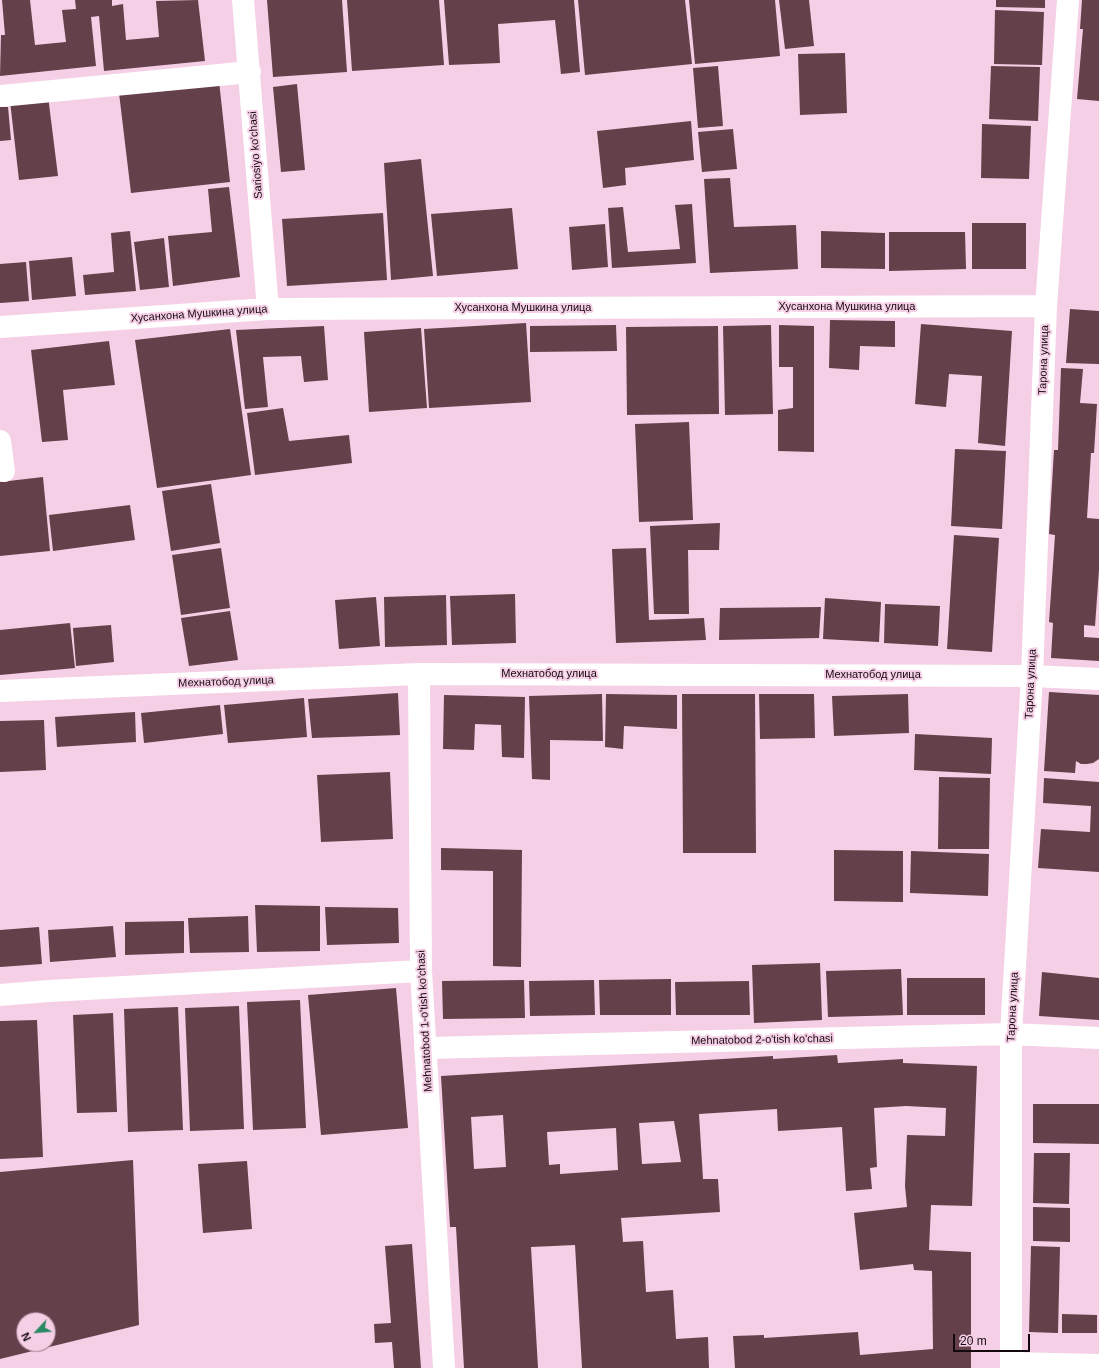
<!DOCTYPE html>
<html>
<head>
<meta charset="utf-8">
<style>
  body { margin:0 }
  #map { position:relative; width:1099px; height:1368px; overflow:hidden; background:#f5cfe5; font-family:Helvetica,sans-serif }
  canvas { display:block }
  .north { position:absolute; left:16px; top:1312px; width:40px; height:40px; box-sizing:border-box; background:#f5cfe5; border:1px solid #9b8090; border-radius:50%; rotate:244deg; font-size:11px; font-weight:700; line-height:16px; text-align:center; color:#150910 }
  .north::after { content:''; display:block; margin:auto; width:14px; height:18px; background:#2a8a63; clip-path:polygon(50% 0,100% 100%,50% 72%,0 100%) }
  .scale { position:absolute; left:953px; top:1334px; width:77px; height:18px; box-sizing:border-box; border:2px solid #150910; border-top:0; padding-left:5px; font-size:12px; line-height:14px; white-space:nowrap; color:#150910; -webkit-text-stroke:3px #f5cfe5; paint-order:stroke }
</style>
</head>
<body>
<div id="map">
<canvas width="1099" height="1368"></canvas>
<div class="north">N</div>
<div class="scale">20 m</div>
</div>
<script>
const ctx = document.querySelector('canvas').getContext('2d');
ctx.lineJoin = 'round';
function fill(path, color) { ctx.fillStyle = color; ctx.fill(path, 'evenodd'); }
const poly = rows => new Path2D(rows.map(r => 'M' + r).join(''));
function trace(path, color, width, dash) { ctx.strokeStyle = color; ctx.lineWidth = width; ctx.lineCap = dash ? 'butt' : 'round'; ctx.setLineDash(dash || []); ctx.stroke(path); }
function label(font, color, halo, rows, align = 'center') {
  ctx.font = font + ' Helvetica,sans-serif'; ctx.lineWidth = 4; ctx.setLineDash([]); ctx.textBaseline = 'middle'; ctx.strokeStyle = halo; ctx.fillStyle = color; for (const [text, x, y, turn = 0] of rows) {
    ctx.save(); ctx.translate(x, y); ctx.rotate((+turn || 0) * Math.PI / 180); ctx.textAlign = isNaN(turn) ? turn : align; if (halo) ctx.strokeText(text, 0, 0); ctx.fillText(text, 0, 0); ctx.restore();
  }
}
const building = poly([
  [2,0,30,0,35,45,66,42,62,10,76,9,75,0,112,0,112,6,123,4,126,40,159,37,156,1,198,0,205,61,104,71,99,16,91,17,96,66,0,76,1,35,5,35],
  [267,0,342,0,347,72,273,77],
  [347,0,439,0,444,65,352,71],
  [444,0,574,0,580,72,561,74,555,20,498,24,500,63,449,65],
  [578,0,685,0,692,64,585,75],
  [689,0,775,0,780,56,695,64],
  [779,0,809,0,814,46,785,49],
  [996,0,1045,0,1045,8,996,7],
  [1082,0,1099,0,1099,101,1077,99,1083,29,1080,29],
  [995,10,1044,12,1042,65,994,64],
  [845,53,847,113,800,115,798,54],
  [718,66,723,126,698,128,693,68],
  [991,66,1040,67,1038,121,989,119],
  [219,81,230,182,131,193,119,93],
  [297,84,305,170,281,172,273,87],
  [48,96,58,176,19,180,10,101],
  [0,107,8,107,11,140,0,141],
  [691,121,694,160,625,168,626,185,603,188,597,131],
  [982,124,1031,126,1029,179,981,178],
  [733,129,737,169,702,172,698,132],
  [421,159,433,276,391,280,384,163],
  [730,178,734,227,796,225,798,269,710,273,704,179],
  [229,187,240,277,173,286,168,236,212,232,208,189],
  [692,204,696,263,612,268,608,208,623,207,628,252,680,249,675,205],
  [512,208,518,269,437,276,431,214],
  [383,213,387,280,287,286,282,219],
  [972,223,1026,223,1026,269,972,269],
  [605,224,608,267,572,270,569,227],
  [130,231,136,291,85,295,83,275,114,272,111,233],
  [821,231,885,233,885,269,821,268],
  [889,232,965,232,966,269,889,271],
  [164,238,169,287,140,290,134,242],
  [72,257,76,296,32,300,29,261],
  [26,262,29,301,0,303,0,264],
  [1070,309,1099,311,1099,364,1066,363],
  [830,320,895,321,895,347,860,346,859,370,829,368],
  [526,323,531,402,429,408,424,329],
  [921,324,1012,331,1005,446,978,443,982,376,949,374,946,407,915,404],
  [616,325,617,351,530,352,530,326],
  [771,325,773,414,725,415,723,326],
  [779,325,814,326,814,452,778,451,778,410,793,408,793,367,779,367],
  [324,326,328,380,304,382,301,356,263,357,268,407,245,409,236,330],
  [718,326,719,414,627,415,626,327],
  [421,328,427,408,369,412,364,332],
  [230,329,251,475,157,488,135,340],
  [109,341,115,385,63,390,68,440,42,442,31,350],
  [1061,368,1083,369,1080,403,1097,404,1094,453,1091,453,1087,518,1099,519,1099,570,1095,626,1084,625,1084,637,1099,638,1099,661,1051,658,1053,623,1049,622,1055,535,1049,534,1054,450,1058,450],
  [283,408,289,441,349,435,352,463,255,475,247,413],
  [689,422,693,520,639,522,635,424],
  [955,449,1006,451,1002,529,951,526],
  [43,477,50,551,0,556,0,482],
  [211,484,220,543,171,551,162,491],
  [130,505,135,540,53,551,49,515],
  [720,523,719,550,688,550,689,614,654,614,650,526],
  [954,535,999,538,992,652,947,649],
  [221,548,230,608,181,615,172,555],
  [646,548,649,620,704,618,706,640,616,643,612,549],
  [515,594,516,643,452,645,450,596],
  [446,595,447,645,385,647,384,597],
  [376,597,380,646,339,649,335,600],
  [825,598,881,602,879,642,823,639],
  [885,604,940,606,938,646,884,643],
  [821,607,819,638,719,640,720,608],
  [230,611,238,660,189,666,181,618],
  [70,623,75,668,0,675,0,630],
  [111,625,114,662,76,666,73,628],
  [1049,692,1099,695,1099,759,1093,763,1087,764,1081,764,1076,761,1075,773,1044,771],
  [398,693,400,735,312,738,308,699],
  [602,694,603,741,550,740,550,780,532,779,529,696],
  [606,694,677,695,677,729,624,726,623,749,605,747],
  [682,694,755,694,756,853,683,853],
  [759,694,814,694,815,738,760,739],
  [908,694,909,733,834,736,832,696],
  [444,695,525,697,524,758,502,757,501,725,475,724,474,750,443,749],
  [304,698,307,737,228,743,224,705],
  [220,705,223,734,144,743,141,713],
  [135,712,136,742,57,747,55,717],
  [44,720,46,770,0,772,0,721],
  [915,734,992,738,991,774,914,770],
  [390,772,393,839,321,842,317,775],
  [939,777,990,778,989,849,938,849],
  [1044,778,1099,782,1099,872,1038,868,1041,829,1090,832,1091,806,1043,803],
  [441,848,522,850,521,967,493,966,493,871,441,870],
  [834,850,903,851,903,902,834,901],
  [911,851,989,854,988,896,910,893],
  [255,905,320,906,320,951,257,952],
  [325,907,398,908,399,943,327,945],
  [248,916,249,952,190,953,188,918],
  [184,921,184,953,125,955,125,922],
  [113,926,116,957,50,962,48,930],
  [39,927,42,964,0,967,0,930],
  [820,963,822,1020,754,1023,752,965],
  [901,969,903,1015,828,1017,826,971],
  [1042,972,1099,978,1099,1020,1039,1016],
  [907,978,985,978,985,1015,907,1015],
  [671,979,671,1015,600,1015,599,980],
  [524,980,525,1018,443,1019,442,981],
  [594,980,595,1015,530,1016,529,981],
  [749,981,750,1015,676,1015,675,982],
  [396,988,408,1128,321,1135,308,995],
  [300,1000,306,1128,253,1130,247,1002],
  [239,1006,244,1129,190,1131,185,1008],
  [178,1007,183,1130,128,1132,124,1009],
  [113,1013,117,1112,77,1113,73,1015],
  [37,1020,43,1157,0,1159,0,1021],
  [837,1055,838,1063,903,1059,903,1063,977,1066,972,1206,931,1205,929,1250,971,1252,971,1368,735,1368,733,1336,764,1335,764,1338,858,1332,860,1355,933,1349,932,1271,914,1270,913,1264,860,1270,854,1213,907,1207,905,1186,907,1135,945,1136,946,1108,906,1106,874,1108,877,1167,870,1168,872,1189,846,1191,842,1127,778,1131,777,1109,699,1114,703,1179,718,1179,720,1212,621,1218,623,1242,643,1241,646,1292,673,1290,676,1339,708,1337,709,1368,582,1368,575,1245,531,1247,538,1368,464,1368,456,1227,450,1227,441,1076,773,1056,773,1059],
  [503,1115,506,1167,474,1169,471,1117],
  [674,1121,681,1162,642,1164,639,1123],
  [616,1128,618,1170,560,1174,560,1164,549,1165,547,1132],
  [1033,1104,1099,1104,1099,1144,1033,1143],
  [1034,1153,1070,1153,1069,1204,1033,1203],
  [133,1160,139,1325,0,1359,0,1172],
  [24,1320,48,1320,48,1344,24,1344],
  [247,1161,252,1229,203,1233,198,1164],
  [1033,1207,1070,1208,1070,1242,1033,1241],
  [412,1244,421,1368,394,1368,392,1342,375,1343,374,1324,391,1323,385,1246],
  [1031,1246,1060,1247,1058,1333,1029,1332],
  [1062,1314,1097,1315,1097,1333,1062,1333]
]);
const minor = poly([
  [243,0,268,309],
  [0,96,250,72],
  [0,327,268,309,1046,306],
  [0,441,4,471],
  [419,674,421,971,444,1368],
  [0,691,419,674,1032,676,1099,679],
  [0,995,49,991,421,971],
  [425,1048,1011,1034,1099,1038],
  [1011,1363,1099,1365],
  [1011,1368,1011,1034,1032,676,1046,306,1068,0]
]);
const streetNames = [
  ["Sariosiyo ko'chasi",256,155,-94],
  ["Хусанхона Мушкина улица",847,307],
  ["Хусанхона Мушкина улица",523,308],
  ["Хусанхона Мушкина улица",199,314,-4],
  ["Тарона улица",1044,360,-88],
  ["Мехнатобод улица",549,674],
  ["Мехнатобод улица",873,675],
  ["Мехнатобод улица",226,682,-2],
  ["Тарона улица",1031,684,-87],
  ["Тарона улица",1013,1007,-87],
  ["Mehnatobod 1-o'tish ko'chasi",425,1021,-93],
  ["Mehnatobod 2-o'tish ko'chasi",762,1040,-1]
];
fill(building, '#63404a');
trace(minor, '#fff', 22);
label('11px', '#150910', '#f5cfe5', streetNames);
</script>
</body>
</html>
